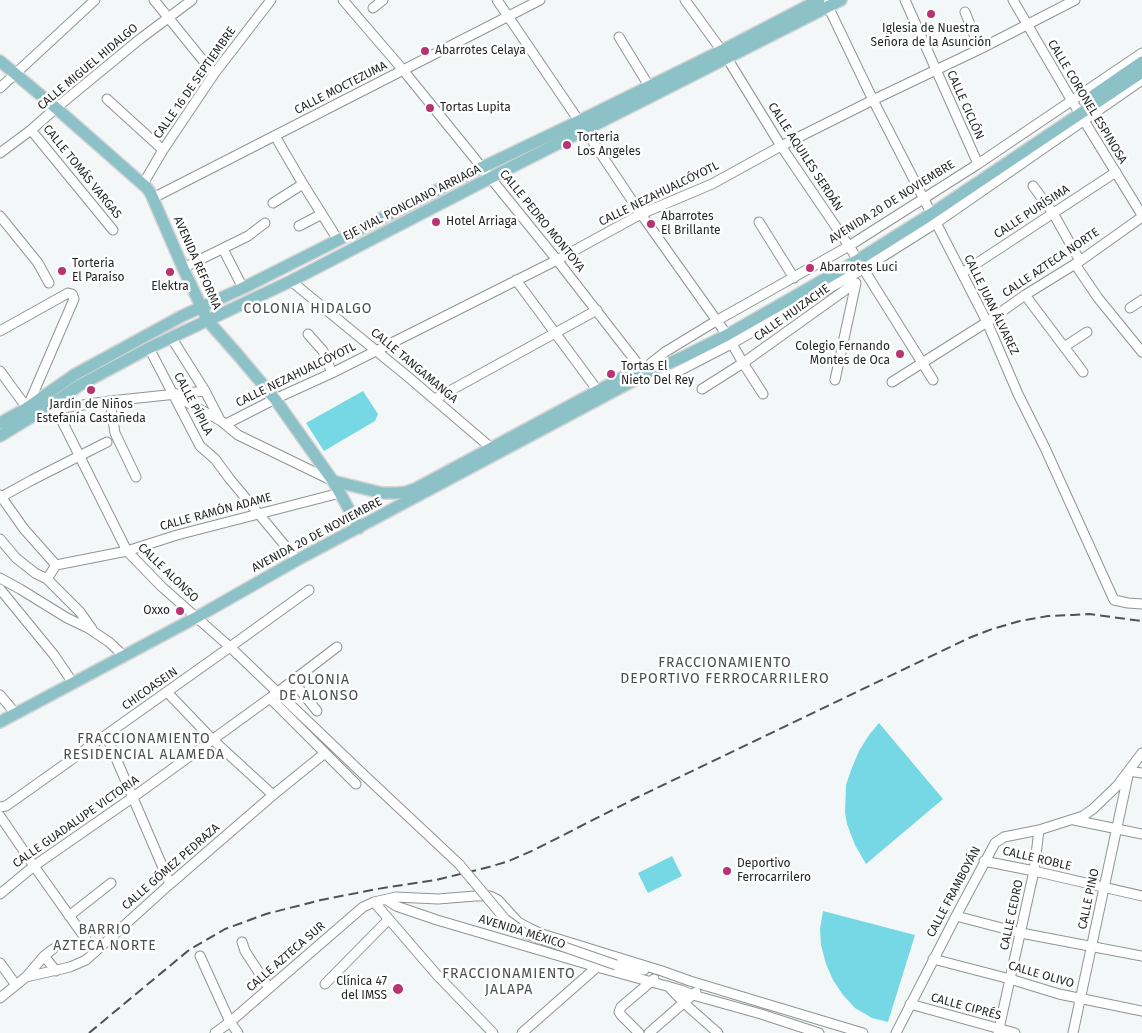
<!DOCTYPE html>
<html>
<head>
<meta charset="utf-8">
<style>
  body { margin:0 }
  canvas { display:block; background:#f3f7f7 }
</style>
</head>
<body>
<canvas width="1142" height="1033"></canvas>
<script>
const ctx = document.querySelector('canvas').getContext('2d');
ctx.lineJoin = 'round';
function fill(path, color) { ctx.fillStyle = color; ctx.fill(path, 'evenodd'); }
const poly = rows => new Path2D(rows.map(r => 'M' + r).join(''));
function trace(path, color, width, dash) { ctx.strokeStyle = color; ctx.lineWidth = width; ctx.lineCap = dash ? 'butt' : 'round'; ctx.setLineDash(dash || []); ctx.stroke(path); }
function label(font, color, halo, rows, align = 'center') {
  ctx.font = font + ' "Fira Sans",sans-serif'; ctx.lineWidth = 5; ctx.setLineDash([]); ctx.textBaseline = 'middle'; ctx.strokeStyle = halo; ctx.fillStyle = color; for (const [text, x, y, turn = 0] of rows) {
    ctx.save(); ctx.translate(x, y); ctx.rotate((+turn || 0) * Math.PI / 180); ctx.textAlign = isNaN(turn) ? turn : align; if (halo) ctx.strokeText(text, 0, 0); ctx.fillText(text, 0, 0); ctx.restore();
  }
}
const green = poly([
  [363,391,378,414,375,421,324,451,306,423],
  [879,723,943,799,866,864,855,845,847,824,845,813,846,785,851,770,859,751,869,735],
  [672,856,682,876,648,893,638,873],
  [823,911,915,935,888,1022,872,1018,855,1008,843,995,833,980,826,964,821,945,820,929]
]);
const minor = poly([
  [154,0,214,74],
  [343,0,403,70,557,260,641,368,648,373,657,376,669,375,675,373,731,344,863,269,936,223,1142,80],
  [497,0,579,121],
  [685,0,727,58,781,146,849,246,933,380],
  [825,0,873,100,987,322,1018,394,1045,448,1114,600,1128,603,1142,604],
  [905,0,978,164],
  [1013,0,1072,101,1142,215],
  [373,8,383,0],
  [965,12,980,49],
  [619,37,649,86],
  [0,88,95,0],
  [107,99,163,150],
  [31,130,113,230],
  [585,130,641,214,727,335,743,363,763,394],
  [275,136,303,184,338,240],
  [0,153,31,130,56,108,140,39,192,0],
  [143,184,163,150,214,74,271,0],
  [1033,186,1053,213,1080,261],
  [153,198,540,0],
  [273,203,303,184],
  [0,216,38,263,49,283],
  [759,222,794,278],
  [299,226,322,214],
  [223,249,243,288],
  [1075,264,1098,298,1142,352],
  [183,268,248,236,265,223],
  [962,273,1116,172],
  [516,280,601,395],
  [291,281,407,376,496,452],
  [1025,295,1083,372],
  [1130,308,1142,300],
  [0,331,68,293,72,294,74,299,27,408,0,371],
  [308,334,323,351,332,373],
  [171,337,205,391,220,420],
  [1064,347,1087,332],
  [149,348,200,446,215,459,229,478,297,560],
  [651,363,665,352,716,321,849,246,978,164,1142,53],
  [835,380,856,283],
  [892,382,987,322,1025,295,1080,261,1142,217],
  [702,389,743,363,855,283],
  [174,395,221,421,238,435,333,481],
  [435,399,597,310],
  [110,401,115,433,136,477],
  [51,405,56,409,127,551,162,587,230,647,363,774],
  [56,409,110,401,205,391],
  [226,424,275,399,332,373,557,260,641,214,712,184,781,146,873,100,980,49,1075,0],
  [0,495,24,529,56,565],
  [1,497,32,480,107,442],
  [0,539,16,558,35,573,47,579,80,612,92,629],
  [0,578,20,589,67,618,88,628,109,642,124,656],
  [47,579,56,565,127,551,177,535,340,493],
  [0,589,54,655,73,683],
  [292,680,317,711],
  [167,692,212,739,273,795],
  [0,695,16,714],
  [270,698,356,784],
  [106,735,170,884],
  [0,807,6,806,230,647,309,590],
  [0,816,34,866,95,952],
  [1074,820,1142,834],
  [984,861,1034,871,1142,896],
  [0,894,34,866,132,798,270,698,337,647],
  [387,900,396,906,437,920,597,967,681,990,693,995,761,1014,819,1033],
  [374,902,437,975,493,1033],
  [69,916,111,883],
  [956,916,1021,933,1142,956],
  [242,942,245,951,269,988],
  [44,956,56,971],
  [200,956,230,1022,238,1033],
  [933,959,1010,979,1059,994,1142,1011],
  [0,963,16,985],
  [616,965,632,969,644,970],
  [26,977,44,956,53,949],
  [325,984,388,920],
  [668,986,684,1003,718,1033],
  [0,998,26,977,70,967,86,960,170,884,273,795,325,753],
  [910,1004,1015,1033],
  [215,1033,230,1022,363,907,374,902,396,897,438,899,475,896,490,896,498,900,518,922,529,928,542,934,662,971,690,981,863,1033],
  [522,1033,597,967],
  [639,1033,621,1015,619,1012,621,1007,654,979],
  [649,1033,696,992],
  [896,1033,956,916,995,843,1004,837,1039,830,1083,816,1093,809,1117,786,1142,753],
  [998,1033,1034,871,1039,830],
  [1073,1033,1129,771,1142,773]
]);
const major = poly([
  [0,61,56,108,147,188,151,194,183,268,208,321,238,355,275,399,333,481,340,493,359,528],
  [1094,95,1142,62],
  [0,423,27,408,74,375,182,316,243,288,481,168,579,121,721,51,819,0],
  [0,436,51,405,80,385,149,348,291,281,490,178,841,0],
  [333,481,382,493,397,493,406,492,415,489,640,368],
  [0,722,197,617,297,560,648,373,683,357,727,335,858,260,931,214,1142,72]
]);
const rail = poly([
  [89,1033,189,950,225,929,266,914,321,900,377,889,436,880,489,867,509,861,536,849,636,798,969,638,992,629,1020,621,1048,616,1073,615,1089,614,1142,621]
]);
const minorBridge = poly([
  [363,774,459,864,505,919,524,933,616,965]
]);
const markers = [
  [931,14,5,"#b93271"],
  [425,51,5,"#b93271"],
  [430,108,5,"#b93271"],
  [567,145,5,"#b93271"],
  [436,222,5,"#b93271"],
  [651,224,5,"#b93271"],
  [810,268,5,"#b93271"],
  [62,271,5,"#b93271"],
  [170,272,5,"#b93271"],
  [900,354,5,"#b93271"],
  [611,374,5,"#b93271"],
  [91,390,5,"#b93271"],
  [180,611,5,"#b93271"],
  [727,871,5,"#b93271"],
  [398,989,6,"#b93271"]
];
const poiNames = [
  ["Iglesia de Nuestra",931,29,"center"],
  ["Señora de la Asunción",931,43,"center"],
  ["Abarrotes Celaya",435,51],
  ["Tortas Lupita",440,108],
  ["Torteria",577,138],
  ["Los Angeles",577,152],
  ["Abarrotes",661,217],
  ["El Brillante",661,231],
  ["Hotel Arriaga",446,222],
  ["Torteria",72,264],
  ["El Paraiso",72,278],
  ["Abarrotes Luci",820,268],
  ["Elektra",170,287,"center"],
  ["Colegio Fernando",890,347,"right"],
  ["Montes de Oca",890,361,"right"],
  ["Tortas El",621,367],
  ["Nieto Del Rey",621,381],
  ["Jardín de Niños",91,405,"center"],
  ["Estefanía Castañeda",91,419,"center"],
  ["Oxxo",170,611,"right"],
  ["Deportivo",737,864],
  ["Ferrocarrilero",737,878],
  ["Clínica 47",387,982,"right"],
  ["del IMSS",387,996,"right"]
];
const streetNames = [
  ["CALLE MIGUEL HIDALGO",88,67,-40],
  ["CALLE 16 DE SEPTIEMBRE",195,83,-55],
  ["CALLE MOCTEZUMA",341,88,-27],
  ["CALLE CORONEL ESPINOSA",1087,102,59],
  ["CALLE CICLÓN",965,105,66],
  ["CALLE AQUILES SERDÁN",805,157,57],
  ["CALLE TOMÁS VARGAS",82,172,51],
  ["CALLE NEZAHUALCÓYOTL",659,194,-26],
  ["AVENIDA 20 DE NOVIEMBRE",892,202,-32],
  ["EJE VIAL PONCIANO ARRIAGA",412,203,-27],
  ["CALLE PURÍSIMA",1032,212,-33],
  ["CALLE PEDRO MONTOYA",542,221,51],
  ["AVENIDA REFORMA",197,263,66],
  ["CALLE AZTECA NORTE",1051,263,-34],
  ["CALLE JUAN ÁLVAREZ",991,305,64],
  ["CALLE HUIZACHE",792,313,-35],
  ["CALLE TANGAMANGA",414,366,40],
  ["CALLE NEZAHUALCÓYOTL",296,375,-26],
  ["CALLE PÍPILA",193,404,62],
  ["CALLE RAMÓN ADAME",216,512,-15],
  ["AVENIDA 20 DE NOVIEMBRE",317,535,-28],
  ["CALLE ALONSO",168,573,44],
  ["CHICOASEIN",150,689,-35],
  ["CALLE GUADALUPE VICTORIA",76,822,-35],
  ["CALLE ROBLE",1037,859,13],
  ["CALLE GÓMEZ PEDRAZA",171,867,-41],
  ["CALLE FRAMBOYÁN",954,892,-62],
  ["CALLE PINO",1089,899,-78],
  ["CALLE CEDRO",1012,915,-78],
  ["AVENIDA MÉXICO",522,932,17],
  ["CALLE AZTECA SUR",286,957,-41],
  ["CALLE OLIVO",1041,975,16],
  ["CALLE CIPRÉS",966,1007,15]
];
const neighbourhoodNames = [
  ["COLONIA HIDALGO",308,309],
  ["FRACCIONAMIENTO",725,663],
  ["DEPORTIVO FERROCARRILERO",725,679],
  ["COLONIA",319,680],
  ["DE ALONSO",319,696],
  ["FRACCIONAMIENTO",144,739],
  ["RESIDENCIAL ALAMEDA",144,755],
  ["BARRIO",105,930],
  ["AZTECA NORTE",105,946],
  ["FRACCIONAMIENTO",509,974],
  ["JALAPA",509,990]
];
fill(green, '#76d8e5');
trace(minor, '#909494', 11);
trace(major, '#d4d4d4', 14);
trace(minor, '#fff', 9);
trace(major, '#8cc1c8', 11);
trace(rail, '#505252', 2, [10, 5]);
trace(minorBridge, '#909494', 11, []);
trace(minorBridge, '#fff', 9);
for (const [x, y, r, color] of markers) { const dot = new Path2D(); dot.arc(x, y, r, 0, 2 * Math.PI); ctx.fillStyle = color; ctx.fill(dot); trace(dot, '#fff', 2); }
label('12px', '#262828', '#fff', poiNames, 'left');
label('12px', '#262828', '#fff', streetNames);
ctx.letterSpacing = '1px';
label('14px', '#4c4f50', '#fff', neighbourhoodNames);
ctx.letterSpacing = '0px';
</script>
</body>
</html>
